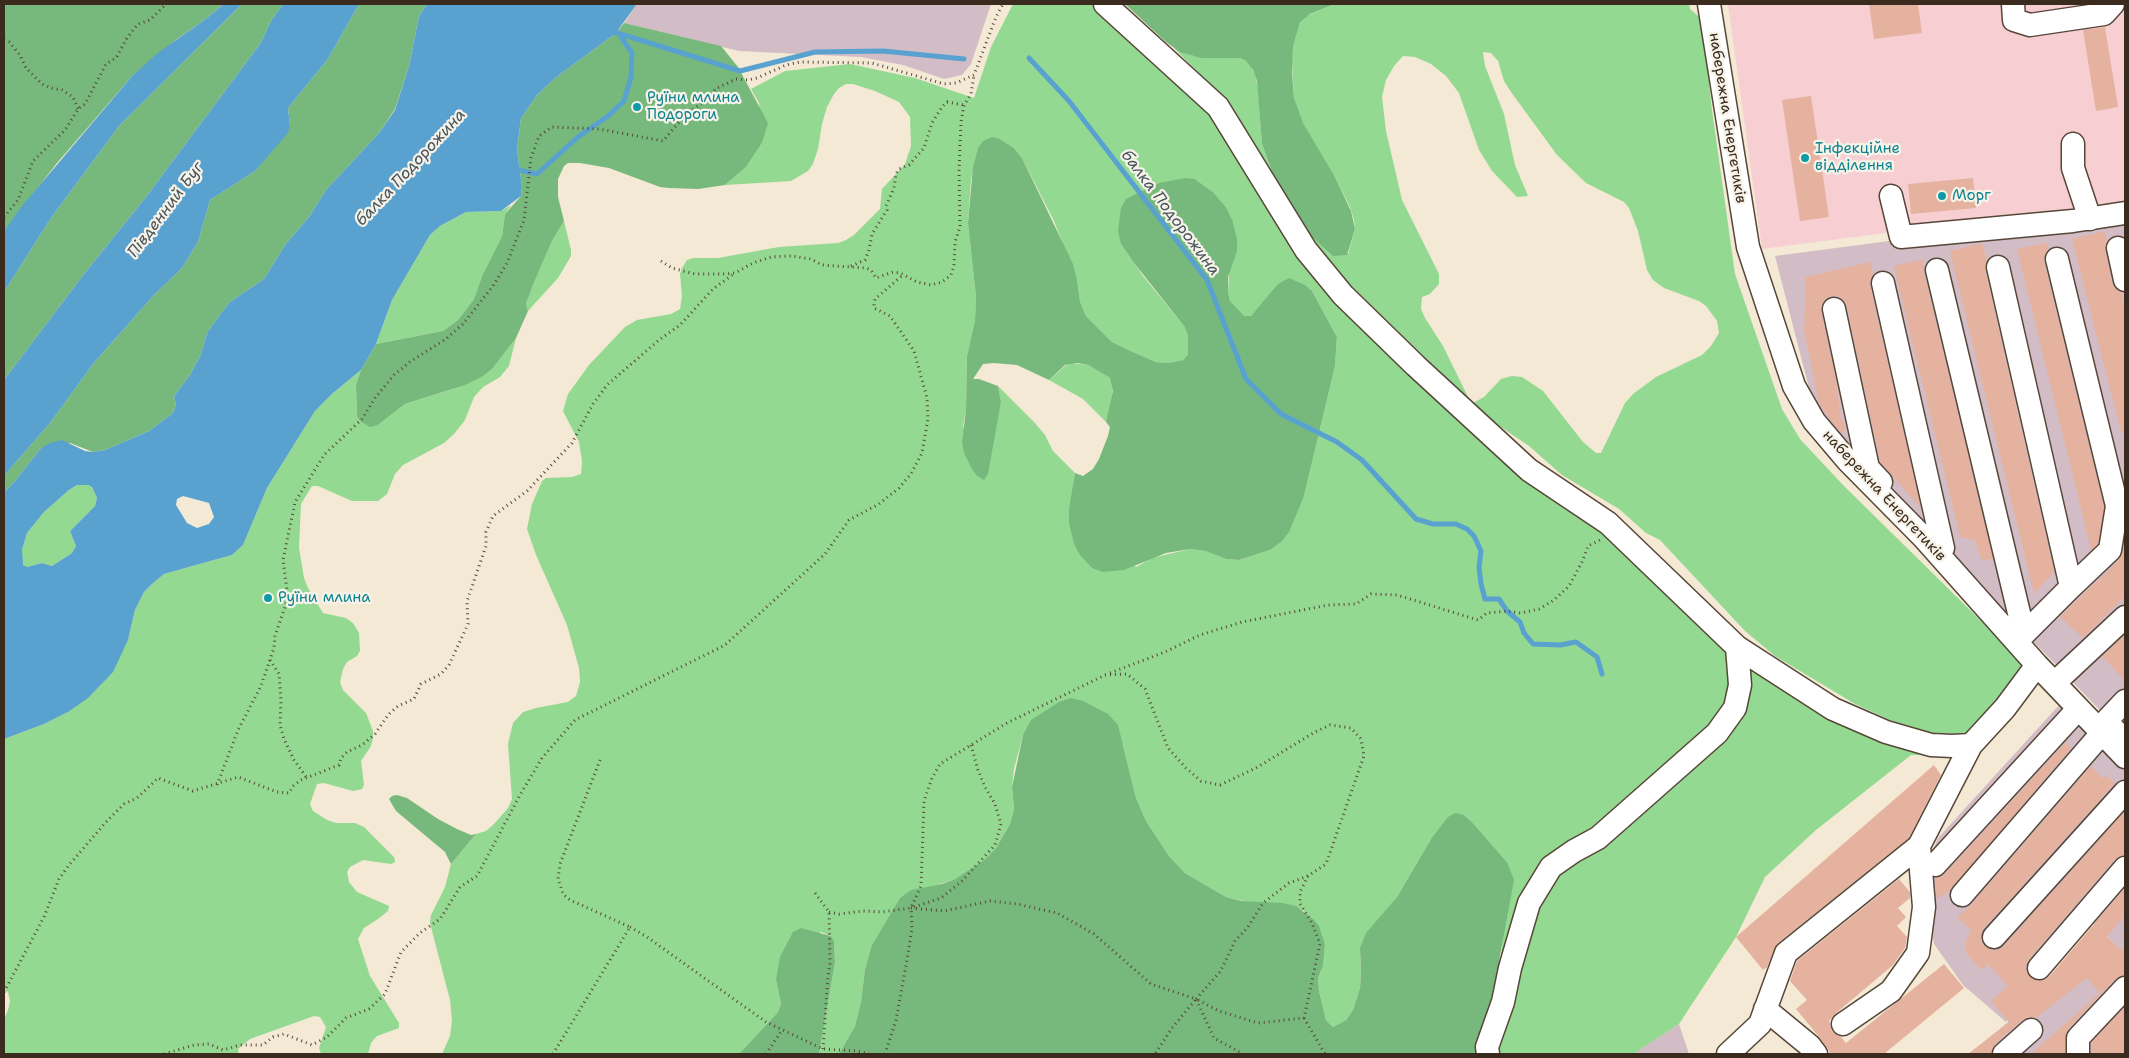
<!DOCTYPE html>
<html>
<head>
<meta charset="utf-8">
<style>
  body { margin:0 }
  #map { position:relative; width:2129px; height:1058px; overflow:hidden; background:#f4e9d4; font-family:"Shantell Sans",sans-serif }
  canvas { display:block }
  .frame { position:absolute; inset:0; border:5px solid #3b2a1e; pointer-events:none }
</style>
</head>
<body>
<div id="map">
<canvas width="2129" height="1058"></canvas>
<div class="frame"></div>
</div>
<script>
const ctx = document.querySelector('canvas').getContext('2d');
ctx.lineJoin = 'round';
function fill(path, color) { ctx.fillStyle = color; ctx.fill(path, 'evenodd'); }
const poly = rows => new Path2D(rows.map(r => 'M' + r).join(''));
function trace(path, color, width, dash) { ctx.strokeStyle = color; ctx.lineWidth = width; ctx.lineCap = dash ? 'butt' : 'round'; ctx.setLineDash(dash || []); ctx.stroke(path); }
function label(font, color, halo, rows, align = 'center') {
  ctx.font = font + ' "Shantell Sans",sans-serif'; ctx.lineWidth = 4.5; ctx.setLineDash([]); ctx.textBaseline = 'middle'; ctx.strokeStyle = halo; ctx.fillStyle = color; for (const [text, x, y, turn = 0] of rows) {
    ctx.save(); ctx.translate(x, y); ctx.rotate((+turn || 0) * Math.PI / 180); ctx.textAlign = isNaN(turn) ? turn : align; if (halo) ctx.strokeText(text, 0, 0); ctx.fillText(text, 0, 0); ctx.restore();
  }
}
const built = poly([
  [1728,4,2125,4,2125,202,1762,249]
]);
const industrial = poly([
  [637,4,991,4,971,64,962,75,944,79,903,65,861,57,739,51,624,23],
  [2125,210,2125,736,1817,419,1775,256],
  [2061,703,2125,769,2125,955,2094,923,2006,1022,1963,985,1934,944,1928,907,1924,871,1938,838],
  [2095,926,2125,958,2125,1054,1970,1054,2007,1023],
  [1679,1024,1689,1054,1633,1054,1637,1051]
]);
const green = poly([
  [1013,4,1094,4,1196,96,1218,120,1343,310,1363,331,1556,492,1747,655,1934,755,1911,755,1816,830,1765,877,1736,937,1679,1024,1633,1054,1489,1054,1503,938,1507,862,1472,822,1464,815,1431,839,1397,897,1360,948,1361,973,1360,988,1353,1010,1346,1020,1333,1027,1326,1020,1319,991,1318,978,1323,966,1325,945,1303,910,1283,903,1253,903,1226,897,1185,873,1169,856,1146,821,1136,798,1123,745,1023,735,1014,769,1012,787,1014,809,1010,824,996,848,984,860,955,879,931,887,871,947,865,969,861,1002,855,1026,839,1054,819,1054,835,963,834,941,831,936,821,932,776,980,781,1004,778,1012,739,1054,442,1054,450,1036,452,1021,450,1000,430,923,431,915,445,887,451,864,476,834,486,831,494,824,508,808,512,799,508,744,513,723,523,712,536,708,568,702,576,696,580,682,579,668,567,625,536,555,527,529,532,504,542,481,546,478,572,477,581,474,582,461,579,442,563,411,568,394,589,365,625,327,637,320,671,314,680,309,682,296,680,274,682,268,687,260,693,258,718,258,779,247,838,243,846,240,854,235,880,209,882,189,905,164,911,146,910,117,899,102,875,91,853,84,846,84,839,88,834,94,827,107,822,124,818,149,813,164,808,171,791,181,725,185,746,167,762,143,759,103,751,89,785,71,850,64,915,78,974,98,991,47],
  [1000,139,1014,148,1022,158,1054,221,1077,280,1080,303,1086,316,1112,342,1127,350,1156,362,1167,363,1183,360,1188,354,1188,336,1184,326,1143,276,1121,244,1195,179,1213,192,1226,207,1232,219,1228,292,1230,301,1239,313,1244,317,1251,316,1259,308,1312,291,1337,337,1335,366,1304,496,1270,550,1239,560,1226,559,1205,551,1190,549,1152,558,1136,567,1073,488,1075,473,1053,451,1045,435,1034,422,998,386,1001,402,991,451,963,427,966,409,967,356,975,320,976,297,968,223,971,180,978,148],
  [1335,4,1689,4,1690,9,1702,19,1712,110,1735,274,1782,409,1800,439,1844,486,2027,666,1970,735,1926,734,1901,725,1855,704,1775,656,1745,631,1660,540,1646,533,1619,509,1562,475,1529,446,1495,423,1473,403,1484,397,1501,379,1512,376,1522,377,1543,391,1583,442,1596,453,1601,453,1625,403,1633,394,1656,377,1702,355,1711,346,1719,333,1717,321,1706,306,1699,301,1664,288,1653,280,1647,270,1638,231,1629,208,1624,202,1586,183,1557,155,1511,92,1504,81,1498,61,1491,53,1483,52,1485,66,1504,114,1515,165,1528,196,1517,197,1492,171,1479,150,1459,93,1446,76,1431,64,1415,57,1403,56,1394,66,1386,80,1382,97,1386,131,1402,200,1439,274,1439,284,1430,294,1422,297,1421,309,1425,318,1443,346,1470,401,1331,266,1304,227,1348,254,1355,229,1354,220,1350,207,1335,177,1308,133,1298,113,1294,98,1292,63,1293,47,1300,21,1306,16],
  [1174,48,1194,56,1240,58,1249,63,1255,75,1258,88,1262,144,1275,180,1230,105],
  [511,205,505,214,502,236,482,276,474,299,458,320,443,331,376,344,392,300,430,235,440,226,466,212,501,211],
  [564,221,571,250,571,256,558,278,528,311,526,303,529,294,552,241],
  [516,338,509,366,500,377,483,387,474,397,465,420,454,434,444,443,403,465,395,474,387,494,378,501,352,501,318,486,312,486,301,504,299,548,304,578,308,588,323,613,346,618,353,623,359,633,360,651,357,656,347,662,343,669,340,682,343,690,366,713,373,731,373,738,371,746,361,761,364,785,362,789,353,791,324,783,317,784,310,804,313,811,327,820,336,823,355,823,364,827,394,857,395,862,391,864,363,860,350,867,347,872,349,882,357,892,389,906,388,911,378,919,364,928,358,939,370,976,399,1023,399,1028,377,1036,371,1043,368,1054,321,1054,319,1048,326,1027,320,1017,314,1016,250,1039,238,1049,239,1054,4,1054,4,1019,8,1010,10,1001,8,992,4,990,4,739,44,724,68,712,128,640,135,610,144,592,152,584,164,574,232,555,243,545,267,488,315,411,333,393,361,370,356,385,357,416,378,425,405,404,453,389,493,368],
  [1071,363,1088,365,1110,378,1113,385,1112,401,1106,422,1083,399,1049,380,1065,366],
  [77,485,88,485,92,487,97,498,95,506,70,531,76,546,72,553,52,566,42,563,27,567,22,565,22,550,27,533,44,512,69,490]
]);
const forest = poly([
  [4,4,224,4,203,21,177,39,133,75,57,163,4,231],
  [242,4,283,4,271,21,260,44,146,197,84,274,4,380,4,292,51,218,119,126],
  [359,4,427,4,419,16,409,66,395,109,379,133,326,190,309,217,285,245,264,279,230,302,219,316,207,333,201,354,190,375,174,396,176,405,173,413,149,431,105,450,93,452,70,443,41,448,15,481,4,492,4,476,50,423,93,364,153,296,182,268,198,242,210,200,255,171,290,125,288,108,328,59],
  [1125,4,1335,4,1310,14,1300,22,1293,47,1292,72,1294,98,1303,123,1335,177,1351,211,1355,229,1347,255,1333,256,1310,235,1275,180,1262,144,1257,81,1253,70,1246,61,1240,58,1201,58,1180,52,1166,42],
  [624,23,721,46,738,67,768,123,762,143,746,167,725,185,698,189,669,188,660,187,609,168,580,163,568,163,564,166,558,179,558,197,564,221,552,241,533,285,526,303,528,311,516,338,493,368,483,376,465,385,405,404,378,425,370,427,360,421,357,416,356,385,361,370,376,344,443,331,458,320,474,299,482,276,502,236,505,214,521,196,522,187,517,149,521,118,537,95,555,78,615,34],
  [992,137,1000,139,1014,148,1022,158,1073,264,1077,280,1080,302,1086,316,1112,342,1128,350,1156,362,1167,363,1183,360,1188,354,1188,336,1184,326,1134,263,1121,244,1118,231,1121,208,1126,199,1159,183,1186,178,1195,179,1213,192,1226,207,1232,219,1237,239,1237,251,1228,277,1228,292,1230,301,1244,316,1251,316,1278,284,1289,278,1305,285,1312,291,1337,337,1335,366,1304,496,1289,532,1282,541,1270,550,1239,560,1226,559,1205,551,1190,549,1166,553,1124,570,1103,572,1092,568,1080,555,1074,544,1069,523,1069,509,1075,473,1083,476,1093,469,1099,459,1108,436,1110,427,1106,422,1113,391,1110,378,1088,365,1077,363,1065,365,1049,380,1017,365,994,363,983,364,973,379,979,379,998,386,1001,402,988,474,984,480,977,476,972,469,964,453,962,443,966,409,967,356,975,320,976,297,968,223,973,167,978,148,983,141],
  [1071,698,1083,701,1108,714,1118,725,1136,798,1146,821,1169,856,1185,873,1226,897,1242,901,1283,903,1296,906,1314,920,1319,926,1325,945,1323,966,1318,978,1319,991,1326,1020,1333,1027,1346,1020,1353,1010,1360,988,1361,973,1360,948,1366,933,1397,897,1431,839,1448,817,1455,813,1464,815,1472,822,1507,862,1514,880,1499,961,1489,1054,839,1054,855,1026,861,1002,865,969,871,947,900,898,911,890,942,884,955,879,984,860,996,848,1010,824,1014,809,1012,787,1023,735,1031,720,1059,702],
  [397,795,407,798,438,819,457,829,471,835,476,834,451,864,445,852,396,811,389,799,392,796],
  [801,928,831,936,834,941,835,963,819,1054,739,1054,778,1012,781,1004,776,980,780,957,793,932]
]);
const water = poly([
  [224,4,242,4,119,126,51,218,4,292,4,231,22,206,133,75,159,52,203,21],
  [283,4,359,4,328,59,288,108,290,125,288,133,255,171,210,200,198,242,182,268,153,296,93,364,50,423,4,476,4,380,84,274,146,197,260,44,271,21],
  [427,4,637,4,615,34,555,78,537,95,521,118,517,149,522,187,521,196,501,211,466,212,440,226,430,235,392,300,376,344,361,370,333,393,315,411,267,488,243,545,232,555,164,574,152,584,144,592,135,610,128,640,113,672,88,698,68,712,44,724,4,739,4,492,15,481,41,448,50,443,62,440,85,451,93,452,105,450,149,431,173,413,176,405,174,396,190,375,201,354,207,333,219,316,230,302,264,279,285,245,309,217,326,190,379,133,395,110,409,66,419,16],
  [77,485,88,485,92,487,97,498,95,506,70,531,76,546,72,553,52,566,42,563,27,567,23,565,22,550,27,533,44,512,69,490],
  [183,496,209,503,214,517,209,524,197,528,187,523,176,505,177,499]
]);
const stream = poly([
  [611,31,740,71,815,52,883,51,964,59],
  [1029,58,1069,101,1207,280,1246,379,1281,414,1337,442,1362,460,1416,519,1433,524,1456,524,1467,529,1474,536,1481,551,1479,567,1481,584,1485,599,1499,599,1507,611,1520,622,1524,633,1533,644,1560,645,1576,642,1597,657,1602,674],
  [514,169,537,174,578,137,608,116,624,101,631,77,632,53,619,34]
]);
const building = poly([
  [1869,4,1918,4,1922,33,1874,39],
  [2105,27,2118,107,2096,111,2083,30],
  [1811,96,1829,217,1800,221,1782,100],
  [1973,178,1976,208,1911,214,1908,184],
  [2105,231,2107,241,2105,251,2112,283,2115,288,2121,292,2125,310,2125,431,2121,432,2072,239],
  [1982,243,1987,261,1985,270,2054,572,2034,594,1950,251],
  [2047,243,2048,249,2045,255,2044,262,2104,507,2098,544,2091,550,2017,249],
  [1924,259,1924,273,1993,559,1982,560,1975,540,1960,537,1894,266],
  [1870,262,1873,275,1870,286,1921,508,1880,462,1847,306,1843,300,1838,296,1831,296,1825,300,1821,305,1821,311,1836,380,1841,418,1846,428,1841,433,1825,413,1819,403,1804,330,1806,277],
  [2125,543,2125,596,2083,638,2060,617,2119,560],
  [2125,635,2125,681,2102,656],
  [2065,743,2071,748,1951,889,1937,899,1935,878,1945,874],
  [1934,765,1941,775,1909,838,1778,943,1767,967,1763,970,1736,937],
  [2091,766,2103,779,2106,775,2115,783,1984,928,1981,934,1981,941,1985,946,1991,950,1998,950,2004,946,2125,811,2125,855,2115,859,2029,959,2026,966,2027,973,2031,978,2036,981,2043,980,2049,977,2125,888,2125,915,2107,937,2125,953,2125,975,2115,979,2068,1029,2065,1038,2065,1054,2031,1054,2100,993,2087,978,2036,1018,2029,1017,2022,1020,1995,1044,1991,1054,1968,1054,2009,1022,1991,1001,2008,986,1988,964,1982,970,1966,953,1966,940,1971,930,1957,917,1972,904],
  [1899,879,1910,892,1910,898,1898,908,1906,917,1897,926,1907,937,1905,948,1893,965,1835,1014,1829,1021,1832,1031,1841,1037,1846,1043,1944,964,1964,988,1884,1054,1831,1054,1820,1038,1796,1009,1807,1000,1790,981,1797,961],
  [2125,1007,2125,1054,2091,1054,2091,1043]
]);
const path = poly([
  [4,40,9,42,20,55,26,68,42,84,51,88,62,90,73,97,78,109],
  [4,217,18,200,33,161,65,130,78,109,85,104,106,64,116,58,127,38,138,24,150,20,166,4],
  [661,261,672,268,695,274,727,274,735,273,753,263,771,257,792,256,811,259,822,265,866,268,871,270,876,278,893,272,900,273,917,282,931,285,942,282,951,275,954,266,955,242,960,227,959,171,961,122,964,105,971,94,974,75],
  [851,266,865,260,869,250,872,234,887,210,886,206,894,188,896,174,899,169,909,165,924,148,932,123,942,107,947,102,964,105],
  [270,660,279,674,281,699,280,725,284,739,294,760,307,778],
  [1110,673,1165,652,1200,635,1242,622,1328,605,1356,604,1371,594,1397,595,1478,620,1487,613,1507,611,1521,613,1539,609,1554,600,1569,586,1583,560,1588,546,1600,540],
  [217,785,238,730,261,686,274,648,275,636,286,604,287,590,283,560,295,502,324,455,362,419,375,398,394,375,411,361,446,339,463,324,493,286,507,263,524,220,531,158,539,136,552,127,599,129,663,141,687,113,712,97,715,89,736,79,748,80,757,78,786,65,800,62,872,63,944,84,956,83,974,75,996,17,1003,4],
  [815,893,829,912,830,963,828,976,823,1049],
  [914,907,941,898,962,881,995,845,1001,824,995,804,985,787,978,770,971,745],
  [911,908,944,911,990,901,1017,904,1057,913,1094,934,1151,984,1196,999,1214,1038,1243,1054],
  [829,912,839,914,863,911,882,912,911,908,921,886,924,801,932,778,940,764,1007,723,1105,675,1127,674,1145,689,1168,748,1186,768,1201,781,1220,785,1256,768,1315,732,1330,725,1351,728,1361,739,1364,756,1326,864,1308,876,1300,892,1300,904,1312,923,1320,944,1304,1018,1258,1023,1219,1011,1196,999,1172,1028,1155,1054],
  [630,927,647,937,766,1022,823,1049,858,1051,869,1054],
  [4,992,44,917,59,879,69,865,106,822,124,804,137,798,158,778,193,791,238,777,277,792,289,793,293,786,301,780,339,765,341,758,347,752,362,745,375,734,388,715,398,706,414,699,421,684,441,674,449,665,468,624,467,601,486,546,486,532,493,516,527,491,572,443,593,404,607,385,659,340,680,325,713,289,735,273],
  [1196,999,1220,972,1235,941,1248,927,1263,903,1289,883,1308,876],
  [1304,1018,1325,1054],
  [164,1054,194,1045,209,1044,223,1050,240,1045,263,1045,273,1037,284,1034,312,1045,327,1037,346,1018,369,1009,385,994,401,952,420,933,440,919,460,887,477,876,520,795,542,758,575,720,725,645,825,554,849,520,879,504,899,488,911,474,922,453,928,419,927,398,914,351,890,316,874,308,874,304,875,299,903,275],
  [553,1054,630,927,570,900,563,894,558,879,560,864,600,760],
  [766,1054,782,1030],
  [885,1054,896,1020,907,960,912,928,911,908]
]);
const minor = poly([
  [1105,4,1218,107,1306,250,1343,295,1416,366,1529,470,1608,523,1737,647,1833,709,1886,732,1931,745,1952,746,1971,745,2005,708,2037,665],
  [1709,4,1748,247,1794,386,1814,421,1847,460,1923,537,2037,665,2125,757],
  [2013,4,2014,20,2030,25,2104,14,2113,4],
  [2073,144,2073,168,2090,219],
  [1891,196,1901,237,2073,221,2125,213],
  [2118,248,2125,280],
  [2057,259,2117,506,2110,550,2071,587],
  [1998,267,2071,587,2024,634],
  [1937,270,2024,634],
  [1883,283,1943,548],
  [1834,309,1868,468,1881,482],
  [2063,675,2125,617],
  [2124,740,2106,721,2125,701],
  [1935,865,2078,709],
  [1962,895,2102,733],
  [1994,937,2125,792],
  [2039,968,2125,868],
  [1765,1009,1810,1046,1816,1054],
  [1843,1024,1891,991,1918,953,1924,907,1919,846,1971,745],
  [1488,1054,1487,1047,1503,1002,1510,968,1529,903,1551,867,1574,851,1598,838,1717,733,1735,708,1740,685,1737,647],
  [1728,1054,1760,1024,1786,953,1919,846],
  [2004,1054,2031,1030],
  [2078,1054,2078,1038,2125,988]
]);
const markers = [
  [637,107,5,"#0f9aa8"],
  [1805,158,5,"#0f9aa8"],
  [1942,196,5,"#0f9aa8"],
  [268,598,5,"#0f9aa8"]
];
const cultureNames = [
  ["Руїни млина",647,98],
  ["Подороги",647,115],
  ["Інфекційне",1815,149],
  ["відділення",1815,166],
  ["Морг",1952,196],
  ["Руїни млина",278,598]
];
const streetNames = [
  ["набережна Енергетиків",1727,118,81],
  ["набережна Енергетиків",1884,496,47]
];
const waterNames = [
  ["балка Подорожина",411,168,-47],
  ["Південний Буг",166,210,-53],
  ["балка Подорожина",1170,213,53]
];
fill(built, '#f7cfd2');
fill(industrial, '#d2bdc6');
fill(green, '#94d992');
fill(forest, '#77b97c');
fill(water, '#59a2d0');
trace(stream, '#59a2d0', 5);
fill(building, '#e5b29f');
trace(minor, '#574739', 25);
trace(path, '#574739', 3, [1, 4]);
trace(minor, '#fff', 22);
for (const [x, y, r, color] of markers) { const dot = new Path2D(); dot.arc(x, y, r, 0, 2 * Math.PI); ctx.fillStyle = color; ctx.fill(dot); trace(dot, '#f7f3e8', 2); }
label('15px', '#0d838f', '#f7f3e8', cultureNames, 'left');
label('15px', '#3b2a1e', '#f7f3e8', streetNames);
label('italic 16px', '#46545c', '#f7f3e8', waterNames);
</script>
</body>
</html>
